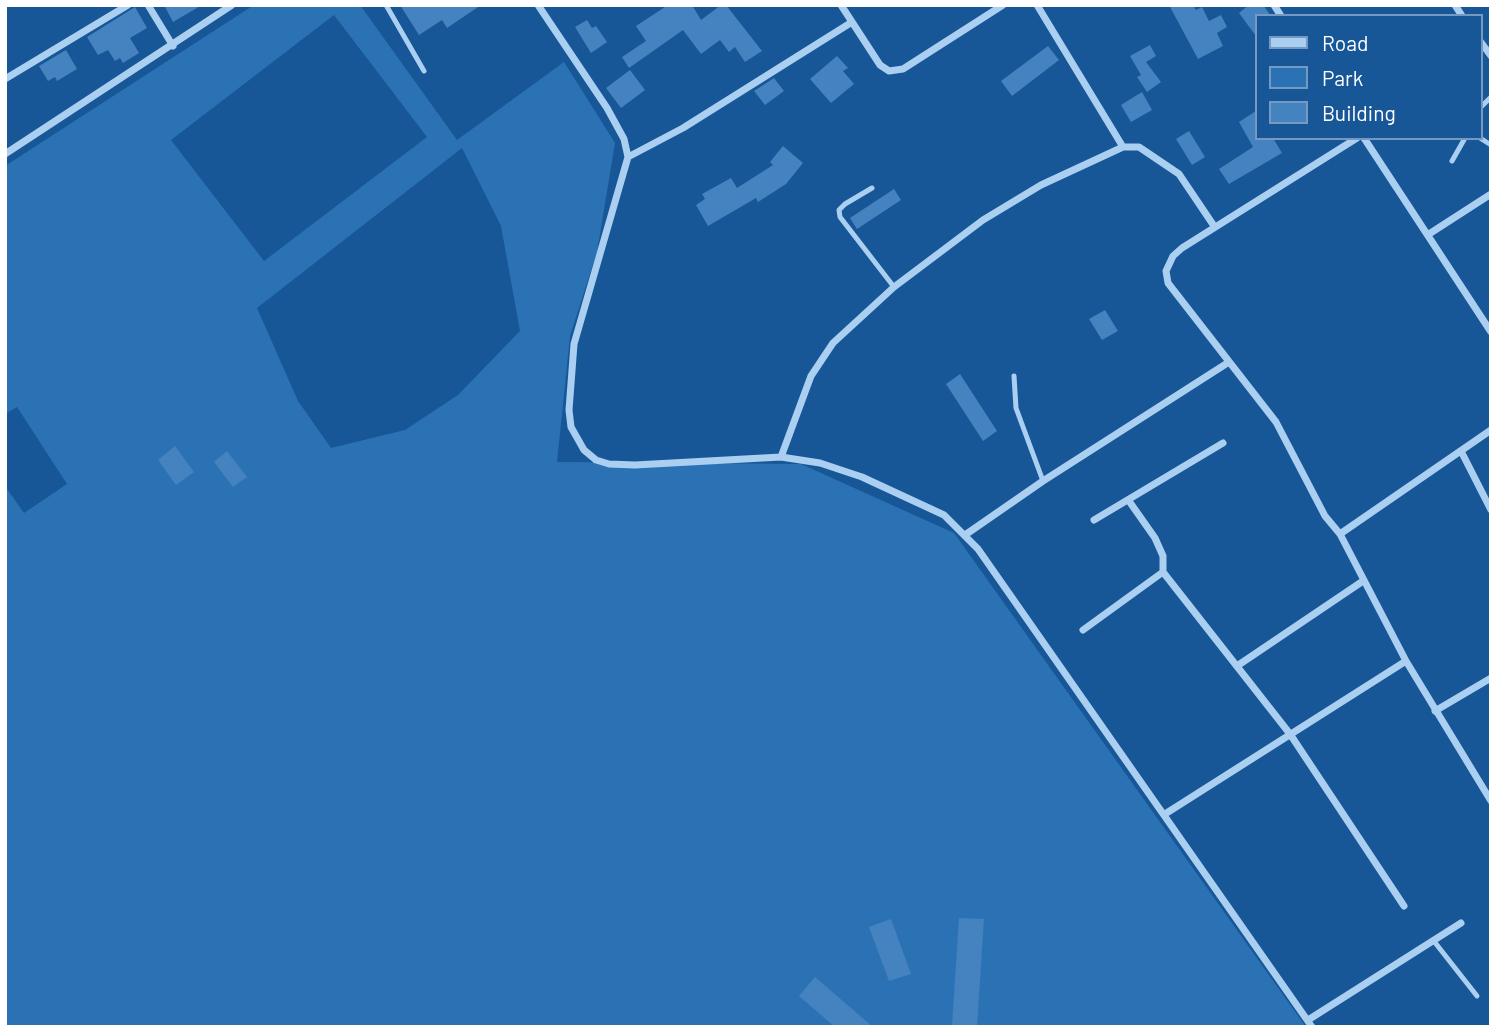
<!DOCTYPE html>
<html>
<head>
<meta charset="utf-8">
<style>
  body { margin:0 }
  #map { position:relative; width:1496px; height:1032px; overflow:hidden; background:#175797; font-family:Barlow,sans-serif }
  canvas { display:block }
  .frame { position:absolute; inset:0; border:7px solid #fff; pointer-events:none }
  .legend { position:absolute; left:1255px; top:14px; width:228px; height:126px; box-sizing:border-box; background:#175797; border:2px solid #749ac1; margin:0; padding:9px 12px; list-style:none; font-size:21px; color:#fff }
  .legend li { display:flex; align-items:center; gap:14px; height:35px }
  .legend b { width:35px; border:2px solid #749ac1 }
</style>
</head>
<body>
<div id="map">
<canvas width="1496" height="1032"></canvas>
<div class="frame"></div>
<ul class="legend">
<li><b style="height:9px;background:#aacff1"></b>Road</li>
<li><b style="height:19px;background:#2b72b5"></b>Park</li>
<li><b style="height:19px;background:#4483bf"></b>Building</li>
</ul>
</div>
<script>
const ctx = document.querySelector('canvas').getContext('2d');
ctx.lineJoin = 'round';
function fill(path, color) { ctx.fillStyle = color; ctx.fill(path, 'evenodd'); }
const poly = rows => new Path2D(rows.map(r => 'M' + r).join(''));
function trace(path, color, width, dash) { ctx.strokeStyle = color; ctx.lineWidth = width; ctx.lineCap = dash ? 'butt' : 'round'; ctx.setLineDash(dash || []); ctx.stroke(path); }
const green = poly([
  [254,5,360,5,457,140,564,62,615,143,597,252,570,336,557,462,801,464,954,533,1306,1027,5,1027,5,486,24,513,67,484,17,407,5,414,5,166],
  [334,15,427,137,264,261,171,140],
  [462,148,501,226,520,331,458,395,405,430,331,448,298,401,257,308]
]);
const building = poly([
  [164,5,202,5,173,22],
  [400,5,481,5,447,28,442,20,419,35],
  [668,5,692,5,701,20,721,5,726,5,762,51,745,62,735,47,729,52,720,40,701,54,683,30,629,68,622,57,646,41,636,26],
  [1169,5,1193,5,1196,10,1202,7,1209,21,1221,15,1227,27,1217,33,1223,46,1198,59],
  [1249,5,1263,5,1271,16,1256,16,1256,36,1239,13],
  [135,7,147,28,130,38,139,53,123,63,120,58,115,61,108,50,98,55,87,37],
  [587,20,592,28,596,26,607,42,591,53,575,27],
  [1150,45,1156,56,1146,62,1161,82,1147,92,1137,77,1141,75,1130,56],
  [1048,46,1059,60,1012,96,1001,81],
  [66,50,77,69,57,81,55,77,48,81,39,66],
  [837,56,848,68,843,71,854,84,831,103,810,79],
  [630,70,645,90,621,108,606,88],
  [774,78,784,91,765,105,754,91],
  [1142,92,1152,110,1131,122,1121,105],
  [1256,111,1256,138,1273,138,1282,153,1229,184,1219,169,1253,147,1239,122],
  [1189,131,1205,157,1192,165,1176,139],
  [783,146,803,163,786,184,758,202,756,198,708,226,696,205,705,199,702,194,731,178,737,188,773,165,770,162],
  [894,189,901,200,857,229,850,218],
  [1105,310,1118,331,1102,340,1089,319],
  [960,374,997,431,983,441,946,384],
  [175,446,194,472,176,485,158,460],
  [227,451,247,477,233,487,214,462],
  [959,918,984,919,977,1027,952,1026],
  [891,919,911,974,889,981,869,927],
  [815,977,873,1027,835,1027,799,996]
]);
const service = poly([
  [386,5,424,71],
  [1480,108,1491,97],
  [1480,138,1491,145],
  [1452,161,1465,138],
  [872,188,845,204,839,210,840,217,894,287],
  [1014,376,1016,408,1043,481],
  [1433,940,1477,996]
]);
const minor = poly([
  [148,5,173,46],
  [538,5,607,108,624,139,628,157,574,344,569,410,571,427,584,450,596,460,609,464,635,465,781,457,820,463,862,477,944,515,978,549,1312,1027],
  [841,5,880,65,889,71,903,69,1003,5],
  [1037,5,1123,147],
  [1274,5,1281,16],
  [1455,5,1462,16],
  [1480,41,1491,56],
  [5,79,128,5],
  [1357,138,1182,248,1173,256,1166,271,1168,283,1276,422,1325,516,1340,534,1406,661,1491,801],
  [1364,138,1491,332],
  [5,154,232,5],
  [628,157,683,128,852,22],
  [1429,234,1491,194],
  [1461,451,1491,510],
  [781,457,811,376,833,343,894,287,983,220,1041,185,1123,147,1139,147,1179,174,1214,226],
  [1129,501,1155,538,1163,556,1163,572,1290,734,1404,906],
  [1094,520,1223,443],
  [1340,534,1491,430],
  [965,535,1043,481,1229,362],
  [1083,630,1163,572],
  [1237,666,1363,581],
  [1435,711,1491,678],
  [1165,814,1406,661],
  [1308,1020,1461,923]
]);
fill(green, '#2b72b5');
fill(building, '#4483bf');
trace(service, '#aacff1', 5);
trace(minor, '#aacff1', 7);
</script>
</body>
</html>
